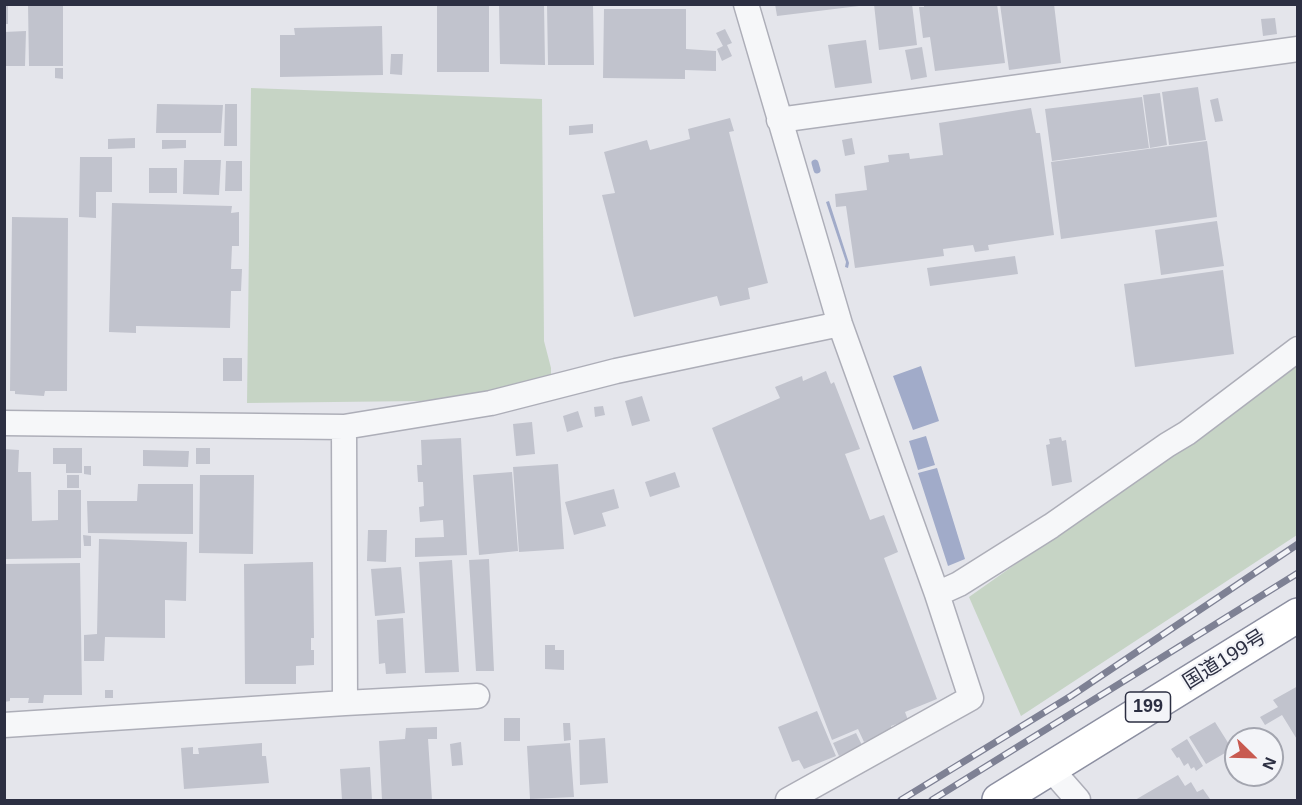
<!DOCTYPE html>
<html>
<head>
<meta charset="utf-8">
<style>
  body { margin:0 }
  #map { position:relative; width:1302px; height:805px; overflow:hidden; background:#e4e5eb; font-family:Arial,sans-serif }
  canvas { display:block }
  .frame { position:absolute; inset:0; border:6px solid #2c2f42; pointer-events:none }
  .north { position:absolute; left:1224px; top:727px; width:60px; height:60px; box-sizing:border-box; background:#f3f4f8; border:2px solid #a3a5af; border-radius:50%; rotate:113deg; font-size:16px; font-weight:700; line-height:24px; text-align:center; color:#2c2f42 }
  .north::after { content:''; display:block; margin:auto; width:21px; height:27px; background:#c85a50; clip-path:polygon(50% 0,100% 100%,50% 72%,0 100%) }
</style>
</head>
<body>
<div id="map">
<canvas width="1302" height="805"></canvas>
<div class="frame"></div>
<div class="north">N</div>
</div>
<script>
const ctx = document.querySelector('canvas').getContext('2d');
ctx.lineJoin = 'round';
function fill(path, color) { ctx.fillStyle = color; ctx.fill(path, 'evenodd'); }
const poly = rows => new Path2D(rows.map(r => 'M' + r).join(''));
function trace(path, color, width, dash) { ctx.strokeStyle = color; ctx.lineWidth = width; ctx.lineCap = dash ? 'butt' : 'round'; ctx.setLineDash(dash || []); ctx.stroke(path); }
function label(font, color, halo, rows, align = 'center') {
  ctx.font = font + ' Arial,"Noto Sans JP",sans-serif'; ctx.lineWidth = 4.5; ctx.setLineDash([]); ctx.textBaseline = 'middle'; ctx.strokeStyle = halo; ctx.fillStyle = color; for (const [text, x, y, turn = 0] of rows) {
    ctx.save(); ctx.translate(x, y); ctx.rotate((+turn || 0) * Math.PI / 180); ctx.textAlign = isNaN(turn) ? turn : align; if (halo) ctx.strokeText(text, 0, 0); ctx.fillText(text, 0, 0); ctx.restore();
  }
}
const green = poly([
  [251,88,542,99,544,341,551,368,551,377,458,398,421,401,247,403],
  [1297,365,1297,535,1021,716,969,597]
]);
const water = poly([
  [829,201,849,263,848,268,845,267,846,262,826,202],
  [921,366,939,421,913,430,893,376],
  [926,436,935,465,918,470,909,441],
  [937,468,965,559,948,566,918,473]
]);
const stream = poly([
  [815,163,817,170]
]);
const building = poly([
  [4,4,8,4,8,24,4,24],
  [28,4,63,4,63,66,29,66],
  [437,4,489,4,489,72,437,72],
  [499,4,544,4,545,65,500,64],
  [547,4,593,4,594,65,548,65],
  [775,4,859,4,859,6,777,16],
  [874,4,912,4,917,45,879,50],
  [924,4,997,4,1005,63,935,71,930,37,923,38,919,7,924,7],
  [1000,4,1054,4,1061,63,1009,70],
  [604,9,686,9,686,49,716,51,716,71,685,70,685,79,603,78],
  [1275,18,1277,34,1263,36,1261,19],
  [382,26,383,75,280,77,280,35,295,35,294,28],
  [725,29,732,43,727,45,732,56,722,61,717,49,723,46,716,33],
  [26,31,25,66,4,66,4,32],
  [866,40,872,83,835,88,828,45],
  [922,47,927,77,911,80,905,50],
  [391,54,403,54,402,75,390,74],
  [55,68,63,68,63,79,55,78],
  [1198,87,1206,140,1169,145,1162,92],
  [1160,93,1167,145,1150,148,1143,95],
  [1142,97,1149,148,1052,161,1045,109],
  [1218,98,1223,121,1215,122,1210,100],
  [157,104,223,105,221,133,156,133],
  [225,104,237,104,237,146,224,146],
  [1031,108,1036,133,1040,133,1054,235,988,245,989,250,975,252,973,245,943,249,944,256,855,268,846,206,836,207,835,194,867,190,864,166,889,162,888,155,909,153,910,159,943,155,939,123],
  [730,118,734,131,729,132,768,283,748,288,750,299,720,306,717,296,634,317,602,195,615,193,604,152,647,140,650,150,690,139,688,129],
  [593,124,593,133,569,135,569,126],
  [135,138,135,148,108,149,108,139],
  [852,138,855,154,845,156,842,140],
  [162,140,186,140,186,148,162,149],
  [1207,141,1217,217,1061,239,1051,162],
  [80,157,112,157,112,192,96,192,96,218,79,217],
  [184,160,221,160,219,195,183,194],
  [226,161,242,161,242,191,225,191],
  [149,168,177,168,177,193,149,193],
  [112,203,232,206,231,213,239,212,239,246,232,246,231,269,242,269,241,291,231,291,230,328,136,326,136,333,109,332],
  [12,217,68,218,67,391,45,391,44,396,15,394,15,391,10,391],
  [1217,221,1224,266,1161,275,1155,230],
  [1015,256,1018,274,930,286,927,268],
  [1223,270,1234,354,1135,367,1124,284],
  [223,358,242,358,242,381,223,381],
  [826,371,831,384,834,382,860,449,845,454,870,520,884,515,898,552,884,558,937,699,905,712,908,720,891,726,892,731,864,742,858,729,832,740,712,428,780,398,775,387,802,376,803,381],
  [642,396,650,421,632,426,625,401],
  [603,406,605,415,595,417,594,407],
  [578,411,583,427,567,432,563,416],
  [532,422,535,454,516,456,513,424],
  [1061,437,1062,441,1066,440,1072,482,1052,486,1046,445,1050,444,1049,439],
  [461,438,467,555,415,557,415,538,444,537,443,520,420,522,419,507,424,506,423,482,418,482,417,465,422,465,421,440],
  [53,448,82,448,82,473,66,473,66,464,53,464],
  [196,448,210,448,210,464,196,464],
  [4,449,19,450,18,472,31,472,32,521,58,520,58,490,81,490,81,558,4,559],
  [143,450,189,451,188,467,143,466],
  [558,464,564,549,519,552,513,467],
  [84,466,91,466,91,475,84,474],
  [512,472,518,551,479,555,473,475],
  [675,472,680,487,650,497,645,482],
  [67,475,79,475,79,488,67,488],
  [200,475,254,475,253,554,199,553],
  [138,484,193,484,193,534,88,533,87,501,137,501],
  [614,489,619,508,602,513,606,526,574,535,565,502],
  [368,530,387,530,386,562,367,561],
  [83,535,91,536,91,546,84,546],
  [99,539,187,542,186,601,165,600,165,638,105,637,104,661,84,661,84,635,97,634],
  [489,559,494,671,476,671,469,560],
  [452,560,459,672,425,673,419,562],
  [313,562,314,638,311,638,311,650,314,650,314,665,296,666,296,684,245,684,244,564],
  [80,563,82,695,44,695,43,703,28,703,29,698,10,698,10,701,4,702,4,564],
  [401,567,405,613,375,616,371,569],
  [403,618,406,673,386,674,385,663,379,664,377,620],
  [545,645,555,645,555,650,564,650,564,670,545,669],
  [1298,686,1298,741,1282,715,1265,725,1260,717,1278,707,1273,700],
  [105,690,113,690,113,698,105,698],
  [817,711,836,756,804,769,799,760,792,762,778,727],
  [504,718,520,718,520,741,504,741],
  [1215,722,1232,749,1206,764,1189,737],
  [563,723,570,723,571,740,564,741],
  [437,727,437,739,428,739,432,800,382,800,379,741,405,739,406,728],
  [856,733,862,745,839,756,833,743],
  [605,738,608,783,580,785,579,740],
  [1187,739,1203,766,1196,771,1194,767,1191,769,1188,763,1184,766,1179,757,1177,758,1171,749],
  [461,742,463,765,452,766,450,744],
  [262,743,262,756,266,756,269,783,184,789,181,748,193,747,193,754,199,754,198,748],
  [570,743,574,797,530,799,527,746],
  [370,767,372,800,342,800,340,769],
  [1178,775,1185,786,1191,782,1197,792,1203,789,1210,799,1208,800,1135,800]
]);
const street = poly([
  [746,4,840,324,937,594,971,698,788,800],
  [779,120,1298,49],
  [4,423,344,427,491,403,616,371,840,324],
  [344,427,345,703],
  [937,594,959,584,1051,526,1167,445,1187,433,1298,349],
  [4,725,345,703,477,696],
  [1050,768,1078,800]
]);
const highway = poly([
  [999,800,1298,615]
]);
const rail = poly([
  [901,800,1071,696,1298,544],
  [932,800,1298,573]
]);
const shields = [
  [1148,707,45]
];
const shieldNames = [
  ["199",1148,707]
];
const streetNames = [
  ["国道199号",1225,660,-32]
];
fill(green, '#c6d4c5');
fill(water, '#a1abc9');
trace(stream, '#a1abc9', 7);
fill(building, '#c1c3cd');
trace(street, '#adaeb8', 27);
trace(highway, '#8c8fa1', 36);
trace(street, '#f6f7f9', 24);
trace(highway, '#fff', 33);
trace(rail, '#7e8194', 7);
trace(rail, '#f3f4f8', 4.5, [14]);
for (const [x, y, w] of shields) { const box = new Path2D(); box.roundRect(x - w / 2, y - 15, w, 30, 4.5); ctx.fillStyle = '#f3f4f8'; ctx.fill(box); trace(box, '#2c2f42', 1.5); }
label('bold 18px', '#2c2f42', null, shieldNames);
label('20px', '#2c2f42', '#f3f4f8', streetNames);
</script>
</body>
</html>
